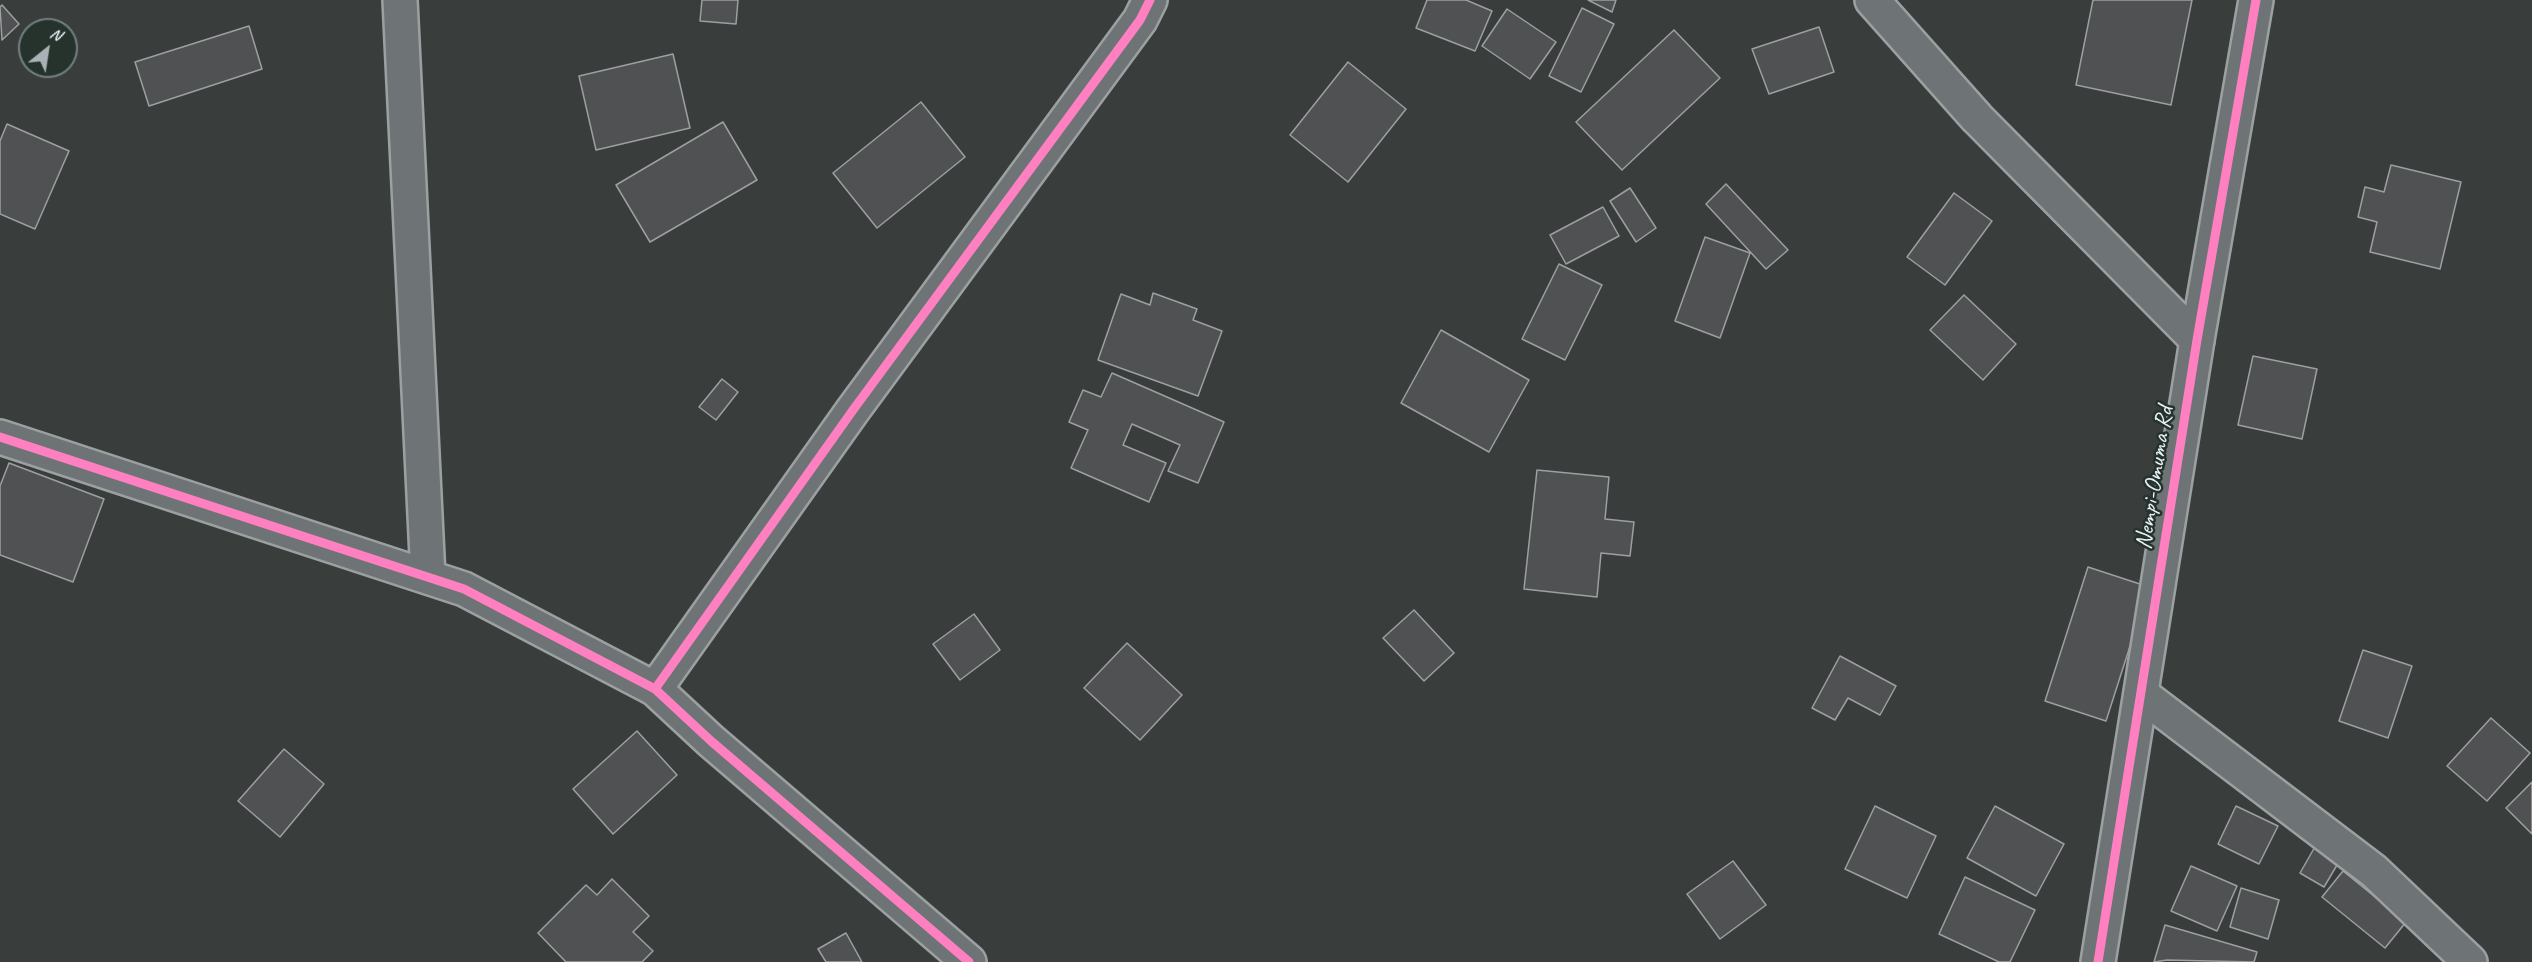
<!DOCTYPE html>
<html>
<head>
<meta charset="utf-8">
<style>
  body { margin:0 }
  #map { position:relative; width:2532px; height:962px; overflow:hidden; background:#393e3d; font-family:Caveat,sans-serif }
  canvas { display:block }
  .north { position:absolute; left:18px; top:18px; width:60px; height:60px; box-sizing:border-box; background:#26332d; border:2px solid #747f7e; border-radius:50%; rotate:30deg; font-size:16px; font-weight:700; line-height:24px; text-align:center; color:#e8f1f8 }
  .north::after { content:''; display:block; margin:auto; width:21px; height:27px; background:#abb2b7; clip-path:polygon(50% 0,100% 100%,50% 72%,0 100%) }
</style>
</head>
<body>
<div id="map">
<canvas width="2532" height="962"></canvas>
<div class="north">N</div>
</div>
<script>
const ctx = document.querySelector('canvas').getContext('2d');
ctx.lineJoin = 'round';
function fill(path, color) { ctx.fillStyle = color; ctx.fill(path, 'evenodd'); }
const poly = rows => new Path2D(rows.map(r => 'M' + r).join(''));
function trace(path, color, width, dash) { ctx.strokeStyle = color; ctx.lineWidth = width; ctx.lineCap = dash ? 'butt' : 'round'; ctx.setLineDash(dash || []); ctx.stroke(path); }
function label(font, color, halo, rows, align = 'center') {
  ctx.font = font + ' Caveat,sans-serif'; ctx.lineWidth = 5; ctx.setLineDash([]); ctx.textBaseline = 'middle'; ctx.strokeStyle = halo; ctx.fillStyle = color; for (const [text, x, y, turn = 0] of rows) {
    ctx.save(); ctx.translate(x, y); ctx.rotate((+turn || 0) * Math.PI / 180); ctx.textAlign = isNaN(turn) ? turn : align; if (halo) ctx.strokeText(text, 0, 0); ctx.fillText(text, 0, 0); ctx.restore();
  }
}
const building = poly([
  [702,0,738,0,736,24,700,21,702,0],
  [1427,0,1466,0,1492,11,1475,51,1416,28,1427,0],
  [1588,0,1616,0,1612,12,1588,0],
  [2093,0,2192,0,2171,105,2076,85,2093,0],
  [2,5,19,24,2,40,0,7,2,5],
  [1582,8,1614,24,1581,92,1549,76,1582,8],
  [1507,9,1556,42,1530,79,1482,46,1507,9],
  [249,26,262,69,149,106,135,62,249,26],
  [1819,27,1834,72,1769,94,1752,49,1819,27],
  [1674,30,1720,78,1622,170,1576,122,1674,30],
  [673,54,690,128,596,150,579,76,673,54],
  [1348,62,1406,109,1348,182,1290,135,1348,62],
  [921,102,965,157,877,228,833,173,921,102],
  [723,122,757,180,650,242,616,185,723,122],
  [7,124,69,151,35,229,0,214,0,141,7,124],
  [2391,165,2461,182,2440,269,2370,252,2377,222,2358,217,2365,187,2384,192,2391,165],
  [1726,184,1788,250,1766,269,1706,204,1726,184],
  [1630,188,1656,228,1636,242,1610,201,1630,188],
  [1954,193,1992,221,1945,285,1907,257,1954,193],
  [1603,207,1619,236,1566,264,1550,235,1603,207],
  [1705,237,1750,253,1720,338,1675,321,1705,237],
  [1559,264,1602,285,1565,360,1522,339,1559,264],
  [1153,293,1197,309,1193,320,1222,331,1198,396,1098,360,1121,294,1150,305,1153,293],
  [1964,295,2016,344,1983,380,1930,330,1964,295],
  [1441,330,1529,380,1489,452,1401,403,1441,330],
  [2253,356,2317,369,2302,439,2238,425,2253,356],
  [1112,373,1224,422,1198,483,1168,471,1180,445,1132,424,1123,445,1166,463,1149,502,1071,468,1088,430,1069,422,1083,390,1101,397,1112,373],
  [722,379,738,392,716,420,699,407,722,379],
  [9,463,104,499,73,582,0,555,0,486,9,463],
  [1537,470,1609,477,1605,519,1634,522,1630,556,1601,553,1597,597,1524,589,1537,470],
  [2088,567,2149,587,2106,721,2045,701,2088,567],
  [1414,610,1454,653,1424,681,1383,638,1414,610],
  [974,614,1000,650,960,680,933,644,974,614],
  [1127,643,1182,695,1140,740,1084,688,1127,643],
  [2363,650,2412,666,2388,738,2339,721,2363,650],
  [1840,656,1896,686,1880,715,1848,698,1835,720,1812,708,1840,656],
  [2491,718,2530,753,2487,801,2447,766,2491,718],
  [637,731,677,775,613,834,573,789,637,731],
  [284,749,324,784,280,837,238,801,284,749],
  [2532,782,2532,834,2506,808,2532,782],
  [1875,806,1936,836,1907,898,1845,869,1875,806],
  [1995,806,2064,844,2036,896,1967,858,1995,806],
  [2236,806,2278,826,2259,864,2218,844,2236,806],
  [2316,845,2340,860,2324,887,2300,873,2316,845],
  [1733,861,1766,905,1720,939,1687,894,1733,861],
  [2191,866,2237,886,2217,931,2171,911,2191,866],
  [2343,871,2406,922,2385,948,2322,897,2343,871],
  [1965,877,2035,910,2010,962,1999,962,1939,934,1965,877],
  [612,879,649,916,633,932,653,951,642,962,566,962,538,933,586,885,597,895,612,879],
  [2241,888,2279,900,2268,939,2230,927,2241,888],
  [2165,925,2257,952,2254,962,2167,960,2154,962,2165,925],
  [846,933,862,962,826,962,818,949,846,933]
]);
const minor = poly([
  [400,0,428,577],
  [1872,0,1977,118,2197,340],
  [0,437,464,589,655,689,711,741,969,962],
  [655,689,853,410,1140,20,1150,0],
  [2141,694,2374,871,2470,962]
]);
const tertiary = poly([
  [2098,962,2197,340,2256,0]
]);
const cycleway = poly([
  [0,437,464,589,655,689,711,741,969,962],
  [655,689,853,410,1140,20,1150,0],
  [2098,962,2197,340,2256,0]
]);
const streetNames = [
  ["Nempi-Omuma Rd",2155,478,-81]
];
fill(building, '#4f5152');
trace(building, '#9ca0a1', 1.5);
trace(minor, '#9ca0a1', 38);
trace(tertiary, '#9ca0a1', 38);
trace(minor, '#6e7475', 33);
trace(tertiary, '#6e7475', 33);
trace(cycleway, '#ff80c0', 9);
label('24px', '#e8f1f8', '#26332d', streetNames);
</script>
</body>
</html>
